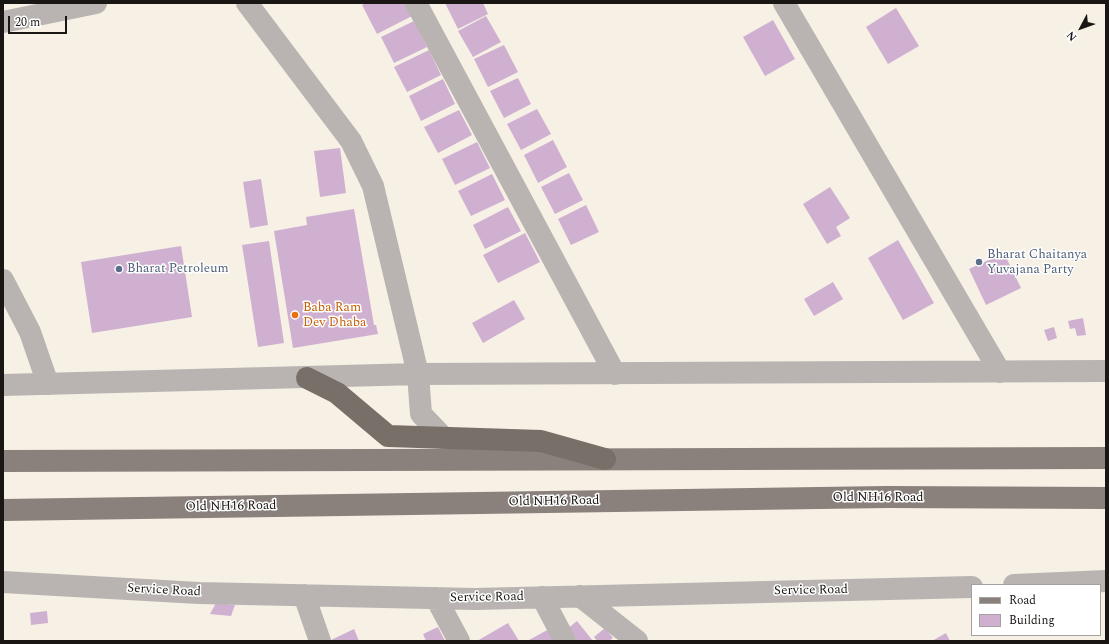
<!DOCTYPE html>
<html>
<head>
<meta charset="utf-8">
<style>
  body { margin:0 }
  #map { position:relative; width:1109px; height:644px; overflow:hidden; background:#f6f0e5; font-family:Spectral,serif }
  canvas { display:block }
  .frame { position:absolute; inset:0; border:4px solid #191613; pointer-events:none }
  .legend { position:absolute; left:971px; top:584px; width:130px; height:52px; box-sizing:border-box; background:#fff; border:1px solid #a3a2a1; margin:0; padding:5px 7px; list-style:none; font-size:12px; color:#191613 }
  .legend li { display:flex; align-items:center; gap:8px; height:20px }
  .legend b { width:20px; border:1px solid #a3a2a1 }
  .north { position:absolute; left:1061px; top:8px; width:40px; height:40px; -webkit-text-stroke:3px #fff; paint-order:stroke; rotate:229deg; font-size:11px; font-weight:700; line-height:16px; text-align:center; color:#191613 }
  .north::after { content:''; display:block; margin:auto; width:14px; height:18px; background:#191613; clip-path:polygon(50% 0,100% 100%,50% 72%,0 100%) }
  .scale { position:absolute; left:8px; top:16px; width:59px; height:18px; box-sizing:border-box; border:2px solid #191613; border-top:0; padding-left:5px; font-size:12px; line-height:14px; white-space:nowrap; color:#191613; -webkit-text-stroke:3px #fff; paint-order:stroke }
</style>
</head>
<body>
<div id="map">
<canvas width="1109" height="644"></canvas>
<div class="frame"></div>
<ul class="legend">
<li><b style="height:5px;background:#8a817c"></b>Road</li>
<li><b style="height:11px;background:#cfb0d1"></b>Building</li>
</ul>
<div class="north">N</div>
<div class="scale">20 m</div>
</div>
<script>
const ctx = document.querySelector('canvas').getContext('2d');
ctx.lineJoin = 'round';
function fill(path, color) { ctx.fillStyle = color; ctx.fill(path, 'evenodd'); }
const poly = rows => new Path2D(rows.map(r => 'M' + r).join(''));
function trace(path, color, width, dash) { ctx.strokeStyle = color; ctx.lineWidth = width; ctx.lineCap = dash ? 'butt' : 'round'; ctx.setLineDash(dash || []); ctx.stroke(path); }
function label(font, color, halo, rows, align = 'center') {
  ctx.font = font + ' Spectral,serif'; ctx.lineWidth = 3; ctx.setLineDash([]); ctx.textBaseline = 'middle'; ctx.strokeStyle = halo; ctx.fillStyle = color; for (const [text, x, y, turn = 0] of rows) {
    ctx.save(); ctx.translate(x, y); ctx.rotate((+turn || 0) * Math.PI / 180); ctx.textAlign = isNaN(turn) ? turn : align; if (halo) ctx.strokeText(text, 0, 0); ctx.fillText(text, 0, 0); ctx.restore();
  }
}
const building = poly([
  [366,3,406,3,412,16,377,34,362,5],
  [445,3,483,3,488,14,458,29],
  [896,8,919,46,888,64,866,27],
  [486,16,501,42,473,57,458,31],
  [773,20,795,59,765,76,743,37],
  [414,21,427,47,394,63,381,37],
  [504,45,518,72,488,87,474,59],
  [429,50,441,75,407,92,394,67],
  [518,78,531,104,504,118,490,91],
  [443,79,455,104,421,121,409,96],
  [537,109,551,134,521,150,507,124],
  [459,110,472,135,438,153,424,127],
  [553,140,567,167,538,183,524,155],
  [477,142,490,168,455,185,442,159],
  [340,148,346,193,320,197,314,151],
  [569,173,583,200,555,214,541,187],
  [492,174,505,200,471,216,458,191],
  [261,179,268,225,250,228,243,182],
  [830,187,850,218,836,227,841,236,827,244,803,204],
  [586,205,599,232,571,245,558,219],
  [508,207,521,231,485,249,473,225],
  [354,209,374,325,376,325,378,334,293,348,274,231,307,225,306,217],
  [525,233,540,262,498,283,483,255],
  [898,240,934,303,903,320,868,258],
  [269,241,284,343,258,347,242,245],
  [181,246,192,317,92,333,81,262],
  [1004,253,1021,288,986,305,969,269],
  [833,282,843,299,814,316,804,299],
  [514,300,525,319,483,343,472,323],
  [1083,318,1086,335,1077,336,1075,328,1070,329,1068,321],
  [1054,327,1057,338,1048,341,1044,330],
  [216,603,235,605,231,616,210,614],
  [47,611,48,623,31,625,30,613],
  [577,621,593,641,577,641,567,629],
  [508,623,519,641,477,641],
  [438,627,445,641,426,641,423,634],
  [553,627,560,641,527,641],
  [605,628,613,638,609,641,597,641,594,637],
  [354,629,359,641,329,641],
  [946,633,950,641,932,641]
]);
const minor = poly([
  [247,3,351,141,373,186,418,374,421,414,445,439],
  [416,3,615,374],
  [784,3,1000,372],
  [3,22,96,3],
  [3,280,30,332,48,384],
  [3,385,418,374,1106,371],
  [3,582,199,593,475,599,972,587],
  [1014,585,1106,581],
  [304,595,320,641],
  [580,596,637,641],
  [542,597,565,641],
  [436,598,459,641]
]);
const major = poly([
  [3,461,1106,458],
  [3,510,887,497,1106,498]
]);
const highway = poly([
  [307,378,337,393,388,436,541,441,605,459]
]);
const markers = [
  [979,262,4,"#5c6f8a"],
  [119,269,4,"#5c6f8a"],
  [295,315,4,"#e8710a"]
];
const serviceNames = [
  ["Bharat Chaitanya",987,255],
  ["Yuvajana Party",987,270],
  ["Bharat Petroleum",127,269]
];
const foodNames = [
  ["Baba Ram",303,308],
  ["Dev Dhaba",303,323]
];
const streetNames = [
  ["Old NH16 Road",878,498],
  ["Old NH16 Road",554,502,-1],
  ["Old NH16 Road",231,507,-1],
  ["Service Road",164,591,3],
  ["Service Road",811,591,-1],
  ["Service Road",487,598,-1]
];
fill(building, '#cfb0d1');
trace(minor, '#b9b4b1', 22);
trace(major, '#8a817c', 22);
trace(highway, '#796f69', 22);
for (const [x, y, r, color] of markers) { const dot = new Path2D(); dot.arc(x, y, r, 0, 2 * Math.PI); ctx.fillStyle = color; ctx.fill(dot); trace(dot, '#fff', 1.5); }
label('13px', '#4e5e75', '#fff', serviceNames, 'left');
label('13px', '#c56008', '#fff', foodNames, 'left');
label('13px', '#191613', '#fff', streetNames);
</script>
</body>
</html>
